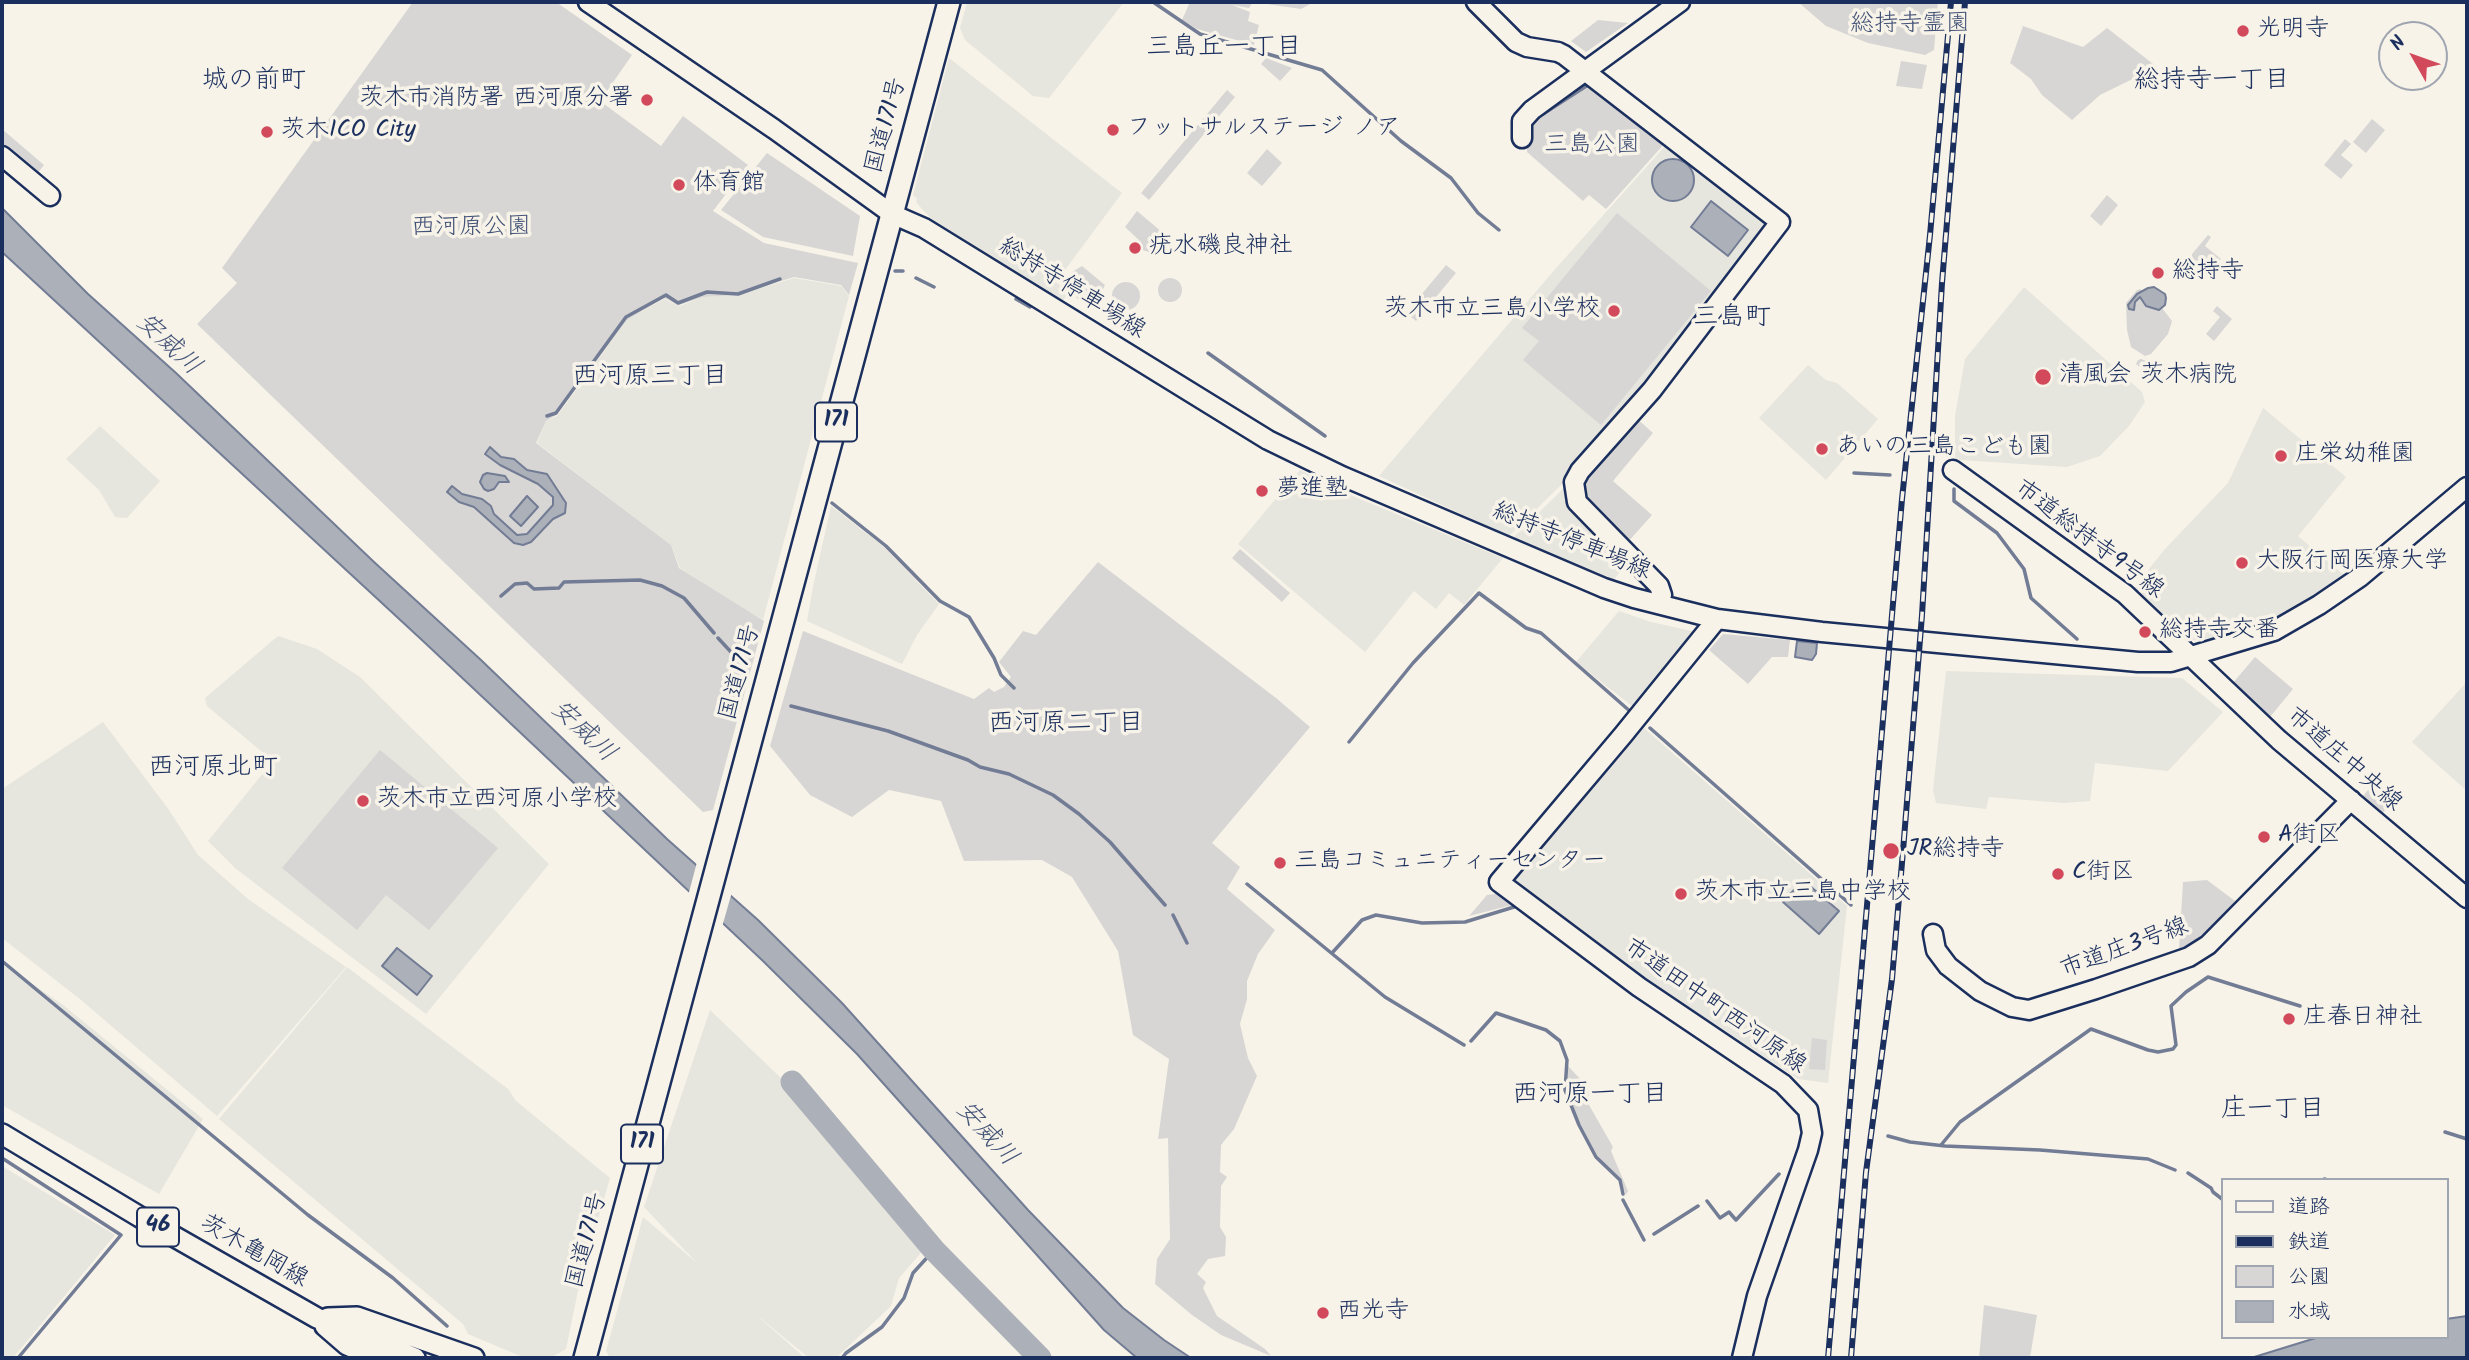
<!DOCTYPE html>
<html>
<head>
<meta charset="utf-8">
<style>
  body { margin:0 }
  #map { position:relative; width:2469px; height:1360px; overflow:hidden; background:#f7f3e8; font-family:Kalam,"Klee One",sans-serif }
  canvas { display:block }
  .frame { position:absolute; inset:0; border:4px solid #1b2f5e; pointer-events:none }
  .legend { position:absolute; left:2221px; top:1178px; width:228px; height:161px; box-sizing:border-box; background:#f7f3e8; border:2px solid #9fa5b1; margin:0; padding:9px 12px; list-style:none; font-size:21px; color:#1b2f5e }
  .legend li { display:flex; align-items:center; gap:14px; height:35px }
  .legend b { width:35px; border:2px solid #9fa5b1 }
  .north { position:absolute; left:2378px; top:21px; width:70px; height:70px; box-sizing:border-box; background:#f7f3e8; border:2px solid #9fa5b1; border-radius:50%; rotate:310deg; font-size:19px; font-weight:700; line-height:28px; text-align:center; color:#1b2f5e }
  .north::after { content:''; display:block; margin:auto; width:24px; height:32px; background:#d1495b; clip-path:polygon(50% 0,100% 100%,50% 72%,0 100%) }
</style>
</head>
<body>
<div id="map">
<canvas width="2469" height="1360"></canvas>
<div class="frame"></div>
<ul class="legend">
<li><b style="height:9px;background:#f7f3e8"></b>道路</li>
<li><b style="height:9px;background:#1b2f5e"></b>鉄道</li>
<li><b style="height:19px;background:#d7d6d4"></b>公園</li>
<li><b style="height:19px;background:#acb0b9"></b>水域</li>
</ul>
<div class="north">N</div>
</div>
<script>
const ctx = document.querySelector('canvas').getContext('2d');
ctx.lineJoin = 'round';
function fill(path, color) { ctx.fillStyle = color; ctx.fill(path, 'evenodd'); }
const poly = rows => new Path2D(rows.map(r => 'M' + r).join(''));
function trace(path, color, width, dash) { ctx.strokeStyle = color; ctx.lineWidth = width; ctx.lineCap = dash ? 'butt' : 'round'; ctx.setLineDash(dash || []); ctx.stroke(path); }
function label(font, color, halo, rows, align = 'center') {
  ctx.font = font + ' Kalam,"Klee One",sans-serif'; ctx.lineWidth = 7; ctx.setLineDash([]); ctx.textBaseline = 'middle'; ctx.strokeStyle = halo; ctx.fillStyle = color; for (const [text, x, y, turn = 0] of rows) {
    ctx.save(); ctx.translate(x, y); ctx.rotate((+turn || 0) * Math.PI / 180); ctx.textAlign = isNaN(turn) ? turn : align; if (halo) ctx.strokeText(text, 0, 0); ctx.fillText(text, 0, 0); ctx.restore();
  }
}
const built = poly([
  [967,2,1124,2,1049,98,1033,96,965,40,960,28],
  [949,58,1122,193,1056,282,1069,292,1062,302,933,220,922,209,916,202,917,199,913,195],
  [1666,145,1766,225,1731,281,1679,347,1562,484,1509,536,1379,476,1557,267],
  [794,278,841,286,849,296,763,620,728,600,680,568,671,545,537,443,546,421,557,416,627,320,664,299,680,306,703,297,738,295],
  [2024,287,2133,384,2142,392,2145,402,2129,426,2100,456,2067,467,1960,460,1955,457,1955,416,1965,359],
  [1808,365,1826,380,1837,383,1878,419,1826,480,1759,418],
  [2263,408,2346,477,2298,536,2344,575,2302,605,2272,622,2234,635,2188,641,2132,591,2164,550,2228,483],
  [100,426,160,481,127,518,115,517,99,490,66,459],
  [1300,470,1355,497,1503,558,1464,605,1449,593,1436,609,1414,591,1365,652,1238,544],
  [1565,487,1570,509,1626,564,1612,582,1513,538],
  [831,506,884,547,939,604,917,635,902,664,807,621,813,587],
  [1619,611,1651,622,1696,632,1632,706,1576,662],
  [278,636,317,649,360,677,549,864,426,1014,235,868,208,841,273,761,207,706,205,698],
  [1946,671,2182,678,2223,712,2168,771,2095,763,2090,801,2064,803,1989,797,1986,809,1936,803,1933,790],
  [2465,684,2467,686,2467,791,2412,742],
  [103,722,169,810,198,855,248,899,346,967,217,1116,81,1000,2,938,2,789],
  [1644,728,1847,906,1828,1083,1798,1079,1652,983,1513,881],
  [2,963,63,1005,203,1119,159,1194,2,1105],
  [347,967,508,1089,516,1101,610,1178,580,1281,566,1349,550,1358,525,1358,468,1334,463,1324,219,1119],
  [710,1010,782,1079,926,1247,899,1278,891,1306,836,1358,809,1358,753,1312,805,1358,610,1358,606,1351,643,1217,697,1263,644,1207],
  [2,1166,115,1235,13,1358,2,1358]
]);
const green = poly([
  [413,2,556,2,632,55,600,101,661,146,683,116,748,165,713,211,764,243,858,263,849,295,841,285,794,277,781,281,779,278,738,295,703,297,679,305,664,298,627,320,556,415,546,421,536,443,671,545,679,568,764,621,713,810,703,812,197,324,237,283,222,268],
  [1190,2,1314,2,1301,9,1253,2,1249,8,1232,5,1250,12,1248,21,1259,25,1254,45,1197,29,1182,20],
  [1798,2,1938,2,1934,50,1925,55,1868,43,1826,26],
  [1598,20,1628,23,1586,52,1571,41],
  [2023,26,2083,47,2107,28,2157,67,2100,95,2072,120,2042,95,2031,79,2010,63],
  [1266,58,1292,68,1280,81,1261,64],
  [1901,61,1927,65,1922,89,1896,86],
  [1586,82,1665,143,1606,209,1589,195,1583,201,1527,152,1527,128,1541,110],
  [1227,90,1235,97,1149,200,1141,193],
  [2372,119,2385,130,2366,153,2353,142],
  [2,129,44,165,37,174,2,144],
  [2345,139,2351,144,2341,155,2353,165,2341,179,2324,165],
  [1267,149,1282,163,1262,186,1247,173],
  [767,153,860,216,853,256,763,237,721,210],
  [2107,195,2118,205,2101,226,2090,216],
  [1137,211,1169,238,1157,253,1151,253,1137,248,1141,242,1125,227],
  [1617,213,1711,291,1601,425,1523,360,1539,341,1522,328],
  [2208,235,2211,237,2205,246,2221,259,2211,270,2207,271,2192,258,2192,254],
  [1446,265,1456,273,1416,321,1406,313],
  [1082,266,1105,285,1100,296,1089,301,1078,299,1070,290,1069,278,1072,272],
  '1158 290a12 12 0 1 1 24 0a12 12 0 1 1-24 0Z',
  '1112 296a14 14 0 1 1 28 0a14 14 0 1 1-28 0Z',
  [2141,289,2141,299,2159,310,2162,308,2172,321,2168,334,2151,354,2145,356,2131,347,2127,330,2126,303,2137,290],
  [2217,306,2232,319,2214,341,2206,334,2220,317,2213,311],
  [2141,359,2160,366,2168,364,2170,368,2154,378,2136,364,2138,360],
  [1634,416,1653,433,1613,481,1652,515,1627,543,1587,503,1580,488,1584,473],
  [1240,549,1290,593,1282,602,1232,558],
  [1098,562,1276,698,1310,727,1212,843,1240,867,1227,889,1275,930,1258,954,1247,981,1247,999,1240,1024,1248,1058,1257,1076,1234,1129,1221,1145,1220,1172,1227,1177,1221,1186,1220,1227,1226,1237,1225,1256,1208,1259,1197,1274,1206,1282,1203,1288,1217,1316,1265,1349,1271,1356,1221,1335,1192,1315,1155,1284,1157,1259,1170,1239,1168,1138,1158,1139,1169,1059,1133,1035,1118,951,1072,877,1042,860,964,861,941,801,889,790,852,817,810,795,770,746,803,631,974,699,989,688,994,692,1004,687,1011,677,999,662,1023,631,1036,635],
  [1723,634,1790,640,1788,657,1772,657,1748,684,1709,650],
  [2255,657,2293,689,2270,717,2232,684],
  [380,750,498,848,429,930,386,895,357,930,282,868],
  [2373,784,2393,800,2383,813,2363,796],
  [2207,880,2235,901,2216,925,2190,944,2179,949,2183,882],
  [1496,894,1512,905,1469,916,1487,895],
  [1812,1038,1827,1040,1825,1070,1809,1069],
  [1568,1066,1583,1082,1588,1085,1589,1105,1613,1147,1611,1151,1628,1191,1626,1195,1619,1177,1598,1157,1578,1119,1566,1087],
  [1984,1305,2037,1315,2030,1358,1979,1358]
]);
const water = poly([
  '1652 180a21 21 0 1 1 42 0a21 21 0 1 1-42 0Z',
  [1711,201,1748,230,1728,256,1691,227,1711,201],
  [2,208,88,294,176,373,374,562,481,660,667,839,758,920,842,1003,1028,1210,1123,1308,1164,1340,1191,1358,1137,1358,1104,1330,857,1054,763,961,423,641,2,252,2,208],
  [2154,287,2165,294,2166,298,2165,305,2159,310,2146,306,2140,297,2135,302,2134,310,2129,309,2128,305,2137,294,2148,288,2154,287],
  [490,447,501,457,514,459,527,470,547,474,566,503,565,513,553,519,531,542,523,545,514,543,474,507,459,502,447,492,452,486,462,494,482,499,491,506,494,514,517,535,527,534,553,505,553,497,538,484,500,465,485,454,490,447],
  [487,473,505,476,509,482,499,482,494,489,488,491,484,489,480,482,483,475,487,473],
  [527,496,538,507,521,526,510,516,527,496],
  [1797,641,1817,643,1816,654,1812,660,1795,657,1797,641],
  [1803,880,1839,911,1819,934,1783,902,1803,880],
  [397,948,432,976,417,995,382,966,397,948],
  [2467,1316,2467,1358,2251,1358,2319,1337,2446,1337,2446,1319,2467,1316]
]);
const pier = poly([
  [697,862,732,892,722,927,688,896]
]);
const stream = poly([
  [1153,2,1200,34,1322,70,1401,141,1451,178,1478,213,1499,230],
  [1543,114,1591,83],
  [895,271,903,271],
  [916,278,934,287],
  [1016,299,1030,307],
  [1208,353,1325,436],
  [547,416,556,413,626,317,666,295,678,303,707,292,738,294,780,279],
  [1854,473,1890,475],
  [1954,489,1954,501,1997,533,2024,569,2031,598,2077,639],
  [832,503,886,546,940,601,969,617,994,658,1001,675,1014,688],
  [501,596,515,584,527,583,534,589,559,588,564,582,640,580,662,586,684,598,714,633],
  [718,638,731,652],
  [791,706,888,731,968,760,980,767,1009,774,1053,795,1079,814,1110,842,1165,905],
  [1650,728,1851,905],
  [1349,742,1413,663,1479,593,1526,628,1541,633,1632,713],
  [1247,884,1385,997,1464,1045],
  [1173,915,1187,943],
  [1332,953,1362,920,1376,915,1422,923,1465,922,1514,907],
  [2,961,308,1215,393,1278,447,1326],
  [1471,1041,1496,1013,1546,1030,1560,1041,1567,1060,1565,1090,1579,1125,1596,1157,1620,1180,1623,1194],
  [2445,1132,2467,1139],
  [1888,1136,1910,1142,1945,1146,2040,1150,2148,1159,2175,1170],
  [1941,1145,1960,1122,2091,1029,2148,1050,2158,1052,2173,1049,2176,1045,2171,1006,2186,992,2208,977,2300,1006],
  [2,1158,121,1235,18,1358],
  [2188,1173,2211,1188,2213,1192,2222,1199],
  [2322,1180,2325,1179],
  [1623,1200,1644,1240],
  [1707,1201,1720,1218,1729,1212,1736,1220,1779,1174],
  [1654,1234,1698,1206],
  [842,1358,846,1353,882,1327,904,1298,913,1273,934,1250]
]);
const river = poly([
  [792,1082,934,1250,1040,1358]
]);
const secondary = poly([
  [588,2,774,129,892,214,924,228,1268,440,1342,476,1604,588,1634,598,1717,619,1822,632,2138,662,2171,662,2274,631,2319,605,2360,577,2467,487],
  [1476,2,1516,42,1527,47,1558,52,1564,55,1780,222,1652,390,1580,471,1574,482,1577,502,1659,586,1662,595,1657,603],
  [1522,138,1522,121,1532,110,1680,2],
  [2,156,50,196],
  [1953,470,2125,594,2279,740,2467,898],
  [1717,619,1623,735,1499,882,1639,987,1783,1084,1808,1110,1812,1133,1808,1150,1757,1296,1742,1358],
  [1933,934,1936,950,1948,966,1980,991,2012,1007,2029,1010,2096,989,2189,957,2208,945,2351,800]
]);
const primary = poly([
  [2,1134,140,1217,317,1318,415,1358],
  [328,1318,357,1317,474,1358],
  [325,1326,347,1345,377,1358]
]);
const highway = poly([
  [585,1358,949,2]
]);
const rail = poly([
  [1828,1358,1902,499,1930,235,1951,2],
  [1851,1358,1866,1172,1892,979,1903,851,1922,615,1942,283,1965,2]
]);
const markers = [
  [2243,31,7,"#d1495b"],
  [647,100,7,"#d1495b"],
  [1113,130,7,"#d1495b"],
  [267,132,7,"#d1495b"],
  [679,185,7,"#d1495b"],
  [1135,248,7,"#d1495b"],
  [2158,273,7,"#d1495b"],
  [1614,311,7,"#d1495b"],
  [2043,377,9,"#d1495b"],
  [1822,449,7,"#d1495b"],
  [2281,456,7,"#d1495b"],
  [1262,491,7,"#d1495b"],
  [2242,563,7,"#d1495b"],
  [2145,632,7,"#d1495b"],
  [363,801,7,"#d1495b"],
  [2264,837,7,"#d1495b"],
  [1891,851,9,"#d1495b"],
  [1280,863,7,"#d1495b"],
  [2058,874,7,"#d1495b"],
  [1681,894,7,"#d1495b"],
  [2289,1019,7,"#d1495b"],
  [1323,1313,7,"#d1495b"]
];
const shields = [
  [836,422,42],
  [642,1144,42],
  [158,1227,42]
];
const shieldNames = [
  ["171",836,422],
  ["171",642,1144],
  ["46",158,1227]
];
const parkNames = [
  ["総持寺霊園",1910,26],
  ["三島公園",1592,147],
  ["西河原公園",471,229]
];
const poiNames = [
  ["光明寺",2257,31],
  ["茨木市消防署 西河原分署",633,100,"right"],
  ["フットサルステージ ノア",1127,130],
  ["茨木ICO City",281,132],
  ["体育館",693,185],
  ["疣水磯良神社",1149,248],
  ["総持寺",2172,273],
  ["茨木市立三島小学校",1600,311,"right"],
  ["清風会 茨木病院",2059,377],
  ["あいの三島こども園",1836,449],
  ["庄栄幼稚園",2295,456],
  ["夢進塾",1276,491],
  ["大阪行岡医療大学",2256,563],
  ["総持寺交番",2159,632],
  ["茨木市立西河原小学校",377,801],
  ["A街区",2278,837],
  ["JR総持寺",1907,851],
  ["三島コミュニティーセンター",1294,863],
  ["C街区",2072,874],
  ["茨木市立三島中学校",1695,894],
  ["庄春日神社",2303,1019],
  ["西光寺",1337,1313]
];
const streetNames = [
  ["国道171号",888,126,-75],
  ["総持寺停車場線",1071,290,32],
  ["市道総持寺9号線",2088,541,37],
  ["総持寺停車場線",1571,543,22],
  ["国道171号",742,673,-75],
  ["市道庄中央線",2343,761,41],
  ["市道庄3号線",2125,950,-20],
  ["市道田中町西河原線",1714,1008,35],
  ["国道171号",589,1241,-75],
  ["茨木亀岡線",253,1253,30]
];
const neighbourhoodNames = [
  ["三島丘一丁目",1224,50],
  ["城の前町",254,83],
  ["総持寺一丁目",2212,83],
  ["三島町",1732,320],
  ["西河原三丁目",650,379],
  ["西河原二丁目",1066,726],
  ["西河原北町",213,770],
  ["西河原一丁目",1590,1097],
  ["庄一丁目",2273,1112]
];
const waterNames = [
  ["安威川",167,346,43],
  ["安威川",582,733,43],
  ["安威川",985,1135,48]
];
fill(built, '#e6e5de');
fill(green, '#d7d6d4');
fill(water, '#acb0b9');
trace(water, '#727c95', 2);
fill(pier, '#f7f3e8');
trace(stream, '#727c95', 3.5);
trace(river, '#acb0b9', 23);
trace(secondary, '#1b2f5e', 23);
trace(primary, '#1b2f5e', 24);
trace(highway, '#1b2f5e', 26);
trace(secondary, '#f7f3e8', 18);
trace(primary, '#f7f3e8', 19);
trace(highway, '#f7f3e8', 21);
trace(rail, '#1b2f5e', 6);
trace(rail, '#f7f3e8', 3.5, [10]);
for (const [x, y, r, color] of markers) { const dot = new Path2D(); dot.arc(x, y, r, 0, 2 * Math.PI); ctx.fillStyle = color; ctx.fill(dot); trace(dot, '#f7f3e8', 2.5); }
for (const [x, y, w] of shields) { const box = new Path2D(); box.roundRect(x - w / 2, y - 19.5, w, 39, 5); ctx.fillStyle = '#f7f3e8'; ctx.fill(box); trace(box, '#1b2f5e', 2); }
label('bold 23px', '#1b2f5e', null, shieldNames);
label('24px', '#415076', '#f7f3e8', parkNames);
label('24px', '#1b2f5e', '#f7f3e8', poiNames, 'left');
label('24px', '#1b2f5e', '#f7f3e8', streetNames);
label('26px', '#1b2f5e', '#f7f3e8', neighbourhoodNames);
label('italic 26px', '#465679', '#f7f3e8', waterNames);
</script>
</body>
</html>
